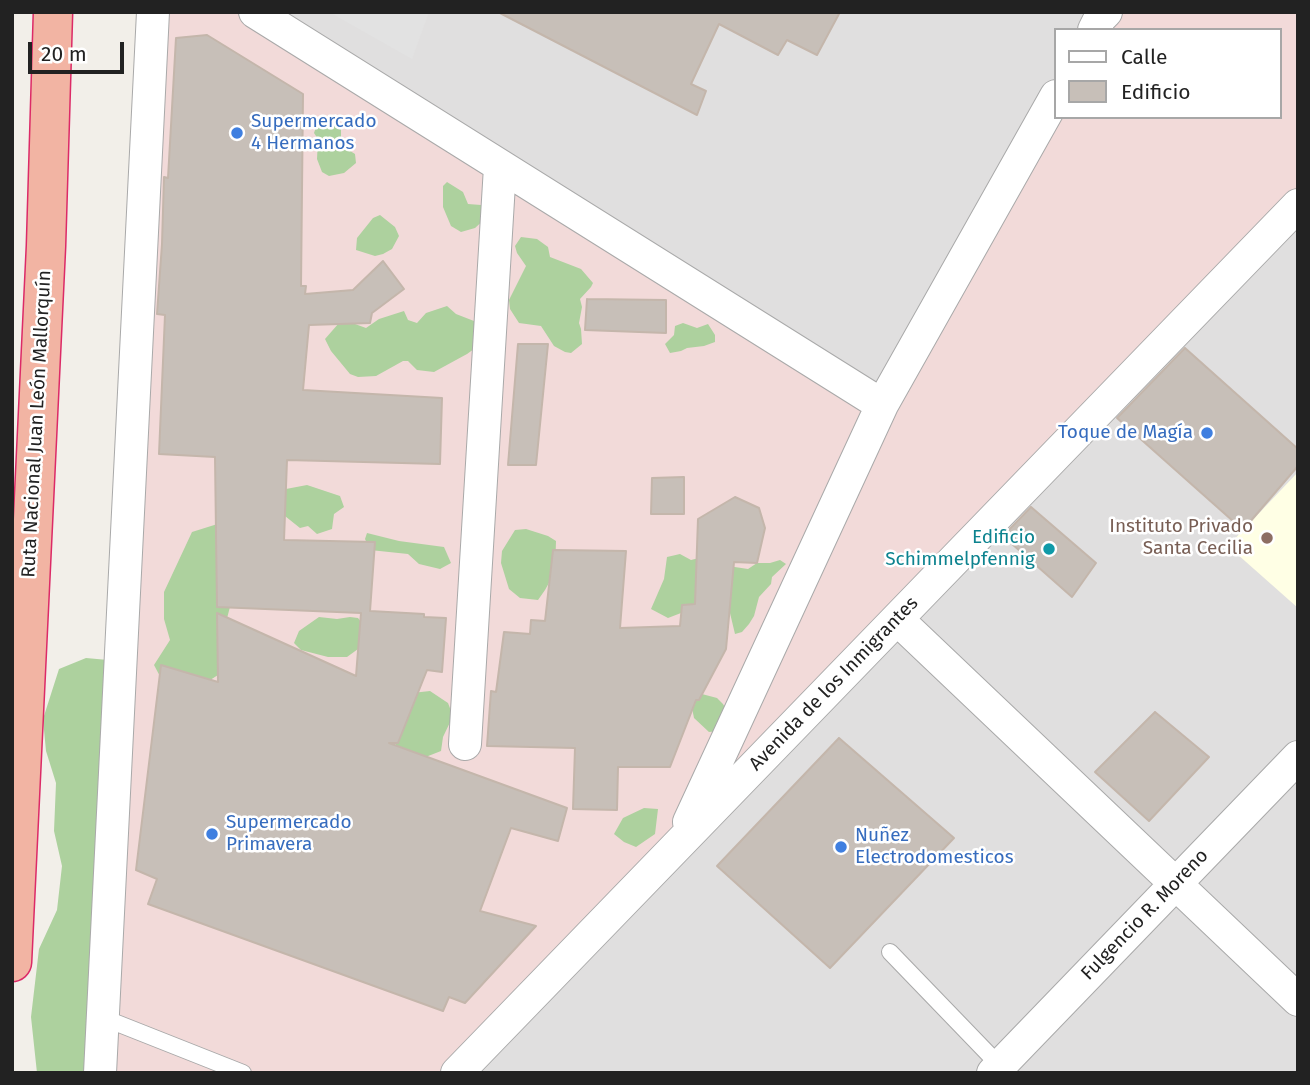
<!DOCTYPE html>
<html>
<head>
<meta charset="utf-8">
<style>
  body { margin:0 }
  #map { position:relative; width:1310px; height:1085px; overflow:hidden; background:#f2efe9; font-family:"Fira Sans",sans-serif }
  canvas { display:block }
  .frame { position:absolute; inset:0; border:14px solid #222; pointer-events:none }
  .legend { position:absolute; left:1054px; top:28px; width:228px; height:91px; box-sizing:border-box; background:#fff; border:2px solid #a7a7a7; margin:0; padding:9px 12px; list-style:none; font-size:21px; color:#222 }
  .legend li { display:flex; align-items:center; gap:14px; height:35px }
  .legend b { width:35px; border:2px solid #a7a7a7 }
  .scale { position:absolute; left:28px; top:42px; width:96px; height:32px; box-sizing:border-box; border:4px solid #222; border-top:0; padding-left:9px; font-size:21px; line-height:24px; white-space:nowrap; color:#222; -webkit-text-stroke:5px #fff; paint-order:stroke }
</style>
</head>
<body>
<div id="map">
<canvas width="1310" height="1085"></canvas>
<div class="frame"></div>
<ul class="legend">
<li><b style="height:9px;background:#fff"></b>Calle</li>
<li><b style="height:19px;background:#c7bfb8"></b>Edificio</li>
</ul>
<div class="scale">20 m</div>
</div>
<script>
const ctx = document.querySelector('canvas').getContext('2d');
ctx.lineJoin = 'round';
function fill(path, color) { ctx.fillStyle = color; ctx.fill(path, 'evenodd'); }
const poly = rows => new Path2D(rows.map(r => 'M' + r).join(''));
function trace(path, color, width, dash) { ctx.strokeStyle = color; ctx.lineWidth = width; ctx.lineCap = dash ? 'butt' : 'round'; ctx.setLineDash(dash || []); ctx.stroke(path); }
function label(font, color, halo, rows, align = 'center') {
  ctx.font = font + ' "Fira Sans",sans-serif'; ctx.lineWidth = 5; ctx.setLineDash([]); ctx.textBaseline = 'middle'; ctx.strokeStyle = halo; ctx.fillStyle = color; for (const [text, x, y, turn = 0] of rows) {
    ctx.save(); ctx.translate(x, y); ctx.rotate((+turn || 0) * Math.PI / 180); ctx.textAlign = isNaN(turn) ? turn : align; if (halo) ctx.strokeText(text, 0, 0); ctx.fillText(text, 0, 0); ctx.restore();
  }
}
const residential = poly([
  [256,12,1106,12,1094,30,1056,30,1056,96,882,405],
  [1298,205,1298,1073,457,1073]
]);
const commercial = poly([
  [153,12,256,12,882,405,1056,117,1280,117,1280,30,1094,30,1107,12,1298,12,1298,205,457,1073,96,1073]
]);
const education = poly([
  [1298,472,1298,608,1228,546]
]);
const forest = poly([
  [327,120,334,122,341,128,341,143,347,149,355,154,356,163,344,173,329,176,322,172,317,159,318,139,314,133,317,124],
  [447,182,463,192,468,204,481,205,485,209,487,217,475,228,461,232,451,226,443,207,443,186],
  [380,215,395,227,399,236,392,249,383,254,375,256,356,250,357,238,373,218],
  [521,237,537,239,548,247,550,257,581,269,593,283,591,287,580,299,582,307,579,323,581,329,582,344,571,353,565,352,554,346,541,326,519,323,510,309,509,300,526,266,517,253,515,246],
  [447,306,456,314,474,321,481,329,481,344,467,354,434,372,417,370,408,361,403,361,376,376,358,377,350,374,331,351,325,339,346,315,355,324,366,328,379,319,404,311,408,320,417,323,426,313],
  [683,323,697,328,708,324,715,335,715,342,704,346,687,348,681,351,670,353,665,344,674,335,675,326],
  [307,485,340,496,344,507,334,514,332,529,317,534,308,526,300,528,285,516,283,512,286,489],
  [227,521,231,603,225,626,217,648,218,675,207,682,163,682,154,665,170,640,164,619,164,592,192,532],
  [526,529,548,536,556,541,555,572,545,590,538,600,520,598,509,589,501,563,502,551,515,530],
  [367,533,399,541,444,547,451,563,440,569,419,564,408,554,370,550,365,539],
  [680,554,691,560,703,557,728,566,748,569,757,563,770,563,780,560,786,564,772,577,771,584,759,597,754,616,749,624,742,632,735,634,730,613,720,609,701,596,694,604,681,613,668,618,651,609,664,579,667,557],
  [319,617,337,619,350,617,358,618,365,627,358,649,347,657,328,657,301,650,294,643,299,631],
  [86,658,119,661,98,1073,37,1073,31,1017,39,949,57,910,62,866,54,831,56,783,46,751,43,719,59,669],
  [430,691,448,703,453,716,443,737,441,751,418,760,395,754,398,708,412,693],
  [698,693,717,698,723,704,729,715,719,731,709,732,694,718,692,708],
  [644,808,658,809,655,834,636,847,624,842,614,834,623,818]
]);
const parking = poly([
  [329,12,429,12,412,59]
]);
const building = poly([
  [498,12,840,12,817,55,787,40,778,55,719,24,691,84,706,91,697,115,498,12],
  [207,35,303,94,301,286,306,286,305,294,353,290,383,261,404,289,372,313,370,323,309,325,303,390,442,398,440,464,287,460,284,540,375,542,370,611,424,614,424,617,446,618,442,672,427,670,398,743,389,743,567,808,558,841,511,828,480,911,536,926,465,1003,449,997,443,1011,148,904,157,879,136,870,161,665,218,682,217,613,356,676,361,613,217,607,215,457,159,454,165,315,157,314,162,244,164,177,168,178,176,38,207,35],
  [587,299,666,300,666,333,585,330,587,299],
  [518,344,548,344,536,465,508,465,518,344],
  [1185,348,1298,449,1298,466,1243,530,1117,418,1185,348],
  [684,477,684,514,651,514,652,478,684,477],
  [735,497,759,508,765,528,757,563,734,562,726,649,699,700,696,700,670,767,618,767,617,810,573,809,575,748,487,746,491,691,496,692,504,632,530,634,531,620,545,621,553,550,626,551,620,628,680,626,682,605,695,604,698,519,735,497],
  [1031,507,1096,563,1072,597,1003,536,1031,507],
  [1155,712,1209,757,1149,821,1095,772,1155,712],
  [839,738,954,838,830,968,717,866,839,738]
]);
const service = poly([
  [890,952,1000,1066],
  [104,1018,243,1073]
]);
const minor = poly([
  [255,12,882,405],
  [1094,30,1100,18,1106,12],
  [897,619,1298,1000],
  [465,744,500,167],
  [689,822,882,405,1056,96],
  [100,1073,153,12],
  [457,1073,1298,205],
  [993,1073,1298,757]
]);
const trunk = poly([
  [12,962,46,246,53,12]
]);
const markers = [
  [237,133,7,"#3f7fe0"],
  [1207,433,7,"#3f7fe0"],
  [1267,538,7,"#8d6e63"],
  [1049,549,7,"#0f9aa8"],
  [212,834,7,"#3f7fe0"],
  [841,847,7,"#3f7fe0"]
];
const shopNames = [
  ["Supermercado",251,122],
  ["4 Hermanos",251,144],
  ["Toque de Magía",1193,433,"right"],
  ["Supermercado",226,823],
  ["Primavera",226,845],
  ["Nuñez",855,836],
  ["Electrodomesticos",855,858]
];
const streetNames = [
  ["Ruta Nacional Juan León Mallorquín",37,424,-87],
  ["Avenida de los Inmigrantes",834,684,-46],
  ["Fulgencio R. Moreno",1145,915,-46]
];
const educationNames = [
  ["Instituto Privado",1253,527],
  ["Santa Cecilia",1253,549]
];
const cultureNames = [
  ["Edificio",1035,538],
  ["Schimmelpfennig",1035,560]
];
fill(residential, '#e0dfdf');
fill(commercial, '#f2dad9');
fill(education, '#ffffe5');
fill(forest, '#add19e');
fill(parking, '#e2e2e2');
fill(building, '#c7bfb8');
trace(building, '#c4b6ab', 2);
trace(service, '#a9a9a9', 18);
trace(minor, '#a9a9a9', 34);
trace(trunk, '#dc2a67', 41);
trace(service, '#fff', 16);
trace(minor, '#fff', 32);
trace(trunk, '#f2b4a3', 38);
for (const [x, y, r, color] of markers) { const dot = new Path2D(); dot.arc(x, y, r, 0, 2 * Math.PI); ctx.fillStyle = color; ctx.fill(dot); trace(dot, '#fff', 2.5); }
label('19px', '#366cbe', '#fff', shopNames, 'left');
label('19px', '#222', '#fff', streetNames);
label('19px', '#785e54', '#fff', educationNames, 'right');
label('19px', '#0d838f', '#fff', cultureNames, 'right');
</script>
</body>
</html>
